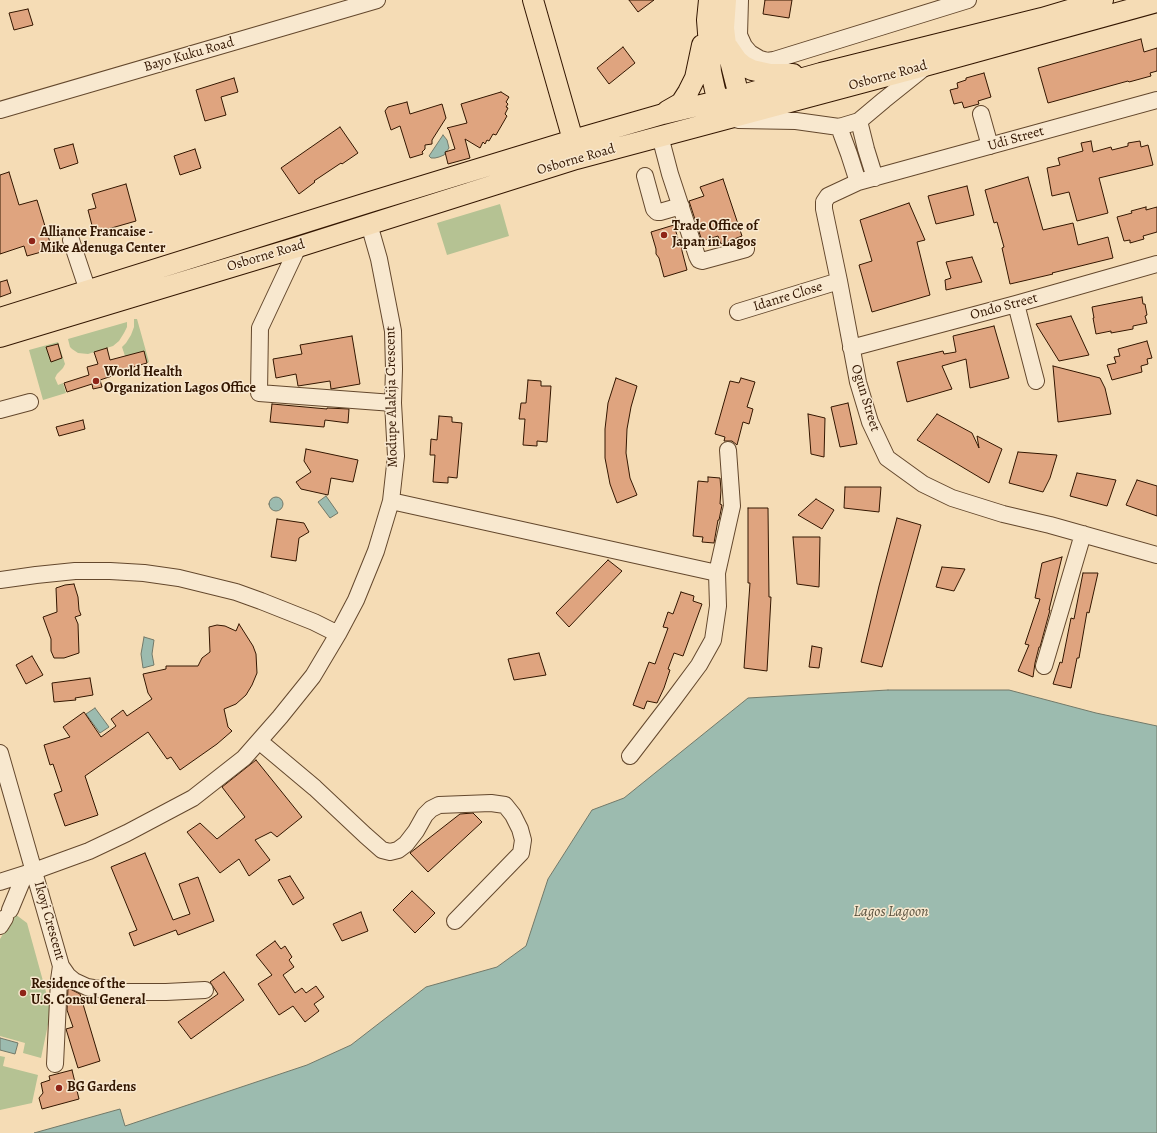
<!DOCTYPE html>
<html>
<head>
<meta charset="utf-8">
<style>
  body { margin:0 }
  canvas { display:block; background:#f5dcb5 }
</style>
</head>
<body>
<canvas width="1157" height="1133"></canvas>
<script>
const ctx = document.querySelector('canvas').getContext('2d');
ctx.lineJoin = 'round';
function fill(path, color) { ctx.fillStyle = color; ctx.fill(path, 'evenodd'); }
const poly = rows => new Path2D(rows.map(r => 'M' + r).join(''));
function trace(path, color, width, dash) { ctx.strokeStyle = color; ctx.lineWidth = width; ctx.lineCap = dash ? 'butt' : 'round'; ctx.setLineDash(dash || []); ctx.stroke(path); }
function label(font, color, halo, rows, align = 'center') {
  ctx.font = font + ' Alegreya,serif'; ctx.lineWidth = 3; ctx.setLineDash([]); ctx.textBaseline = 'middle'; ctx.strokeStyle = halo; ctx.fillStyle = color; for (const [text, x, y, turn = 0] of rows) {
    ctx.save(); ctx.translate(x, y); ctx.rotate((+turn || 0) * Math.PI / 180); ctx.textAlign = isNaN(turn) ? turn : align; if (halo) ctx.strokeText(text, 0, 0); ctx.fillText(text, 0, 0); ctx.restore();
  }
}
const green = poly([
  [500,204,509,236,447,255,437,223],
  [134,319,137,319,149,362,147,363,144,351,125,356,122,347,126,343,131,335,134,327],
  [127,322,127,327,124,333,119,341,113,346,88,354,78,353,72,349,70,347,68,339],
  [58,342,65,364,63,368,57,374,55,378,58,385,63,383,66,393,43,400,29,350],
  [15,914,27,923,51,1010,41,1058,23,1053,25,1043,0,1036,0,939],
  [0,1056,5,1057,3,1066,38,1075,32,1103,0,1110]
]);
const water = poly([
  [443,135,447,140,449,148,446,152,444,155,439,157,435,158,431,158,429,156,443,135],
  [326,496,338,513,330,518,318,502,326,496],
  '269 504a7 7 0 1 1 14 0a7 7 0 1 1-14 0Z',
  [144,637,154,640,152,654,154,665,143,668,141,654,144,637],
  [888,690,1009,690,1096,713,1157,726,1157,1133,34,1133,120,1109,125,1126,307,1065,351,1045,426,987,497,967,526,946,548,879,592,810,624,798,748,698,888,690],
  [95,708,109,727,100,733,86,714,95,708],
  [0,1038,18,1043,15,1054,0,1050,0,1038]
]);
const building = poly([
  [629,0,654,0,638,12,629,0],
  [765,0,792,0,789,18,763,14,765,0],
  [28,9,33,25,14,30,9,13,28,9],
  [1141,39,1144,52,1157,48,1157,71,1150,73,1151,76,1129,82,1128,81,1048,103,1038,68,1141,39],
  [623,47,635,63,609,84,597,68,623,47],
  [984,73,991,97,978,101,979,104,964,108,962,102,954,104,950,90,958,88,957,83,966,80,966,78,984,73],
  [234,78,238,92,221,97,226,115,205,121,196,90,234,78],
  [501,92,509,97,506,102,508,104,506,107,508,108,505,114,507,116,496,135,493,134,489,141,487,140,485,144,483,142,480,148,465,139,470,158,448,164,445,152,455,149,449,130,447,128,467,123,461,104,501,92],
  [407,102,410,114,442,104,446,118,432,140,432,144,425,145,425,149,422,152,423,154,410,158,400,126,391,130,385,111,388,107,407,102],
  [340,127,358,153,342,164,341,163,314,181,315,182,299,194,281,168,340,127],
  [1091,141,1093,152,1111,147,1112,150,1128,146,1128,143,1140,141,1141,147,1148,145,1153,165,1099,178,1108,213,1077,221,1069,192,1052,196,1047,168,1060,165,1058,158,1083,151,1081,143,1091,141],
  [73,144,78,163,60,169,54,149,73,144],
  [195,149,201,168,180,175,174,156,195,149],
  [9,172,19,205,37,200,52,249,27,256,24,246,0,254,0,175,9,172],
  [1028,177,1043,230,1073,223,1078,245,1108,237,1113,258,1052,273,1053,274,1010,284,1002,248,1004,247,997,222,994,223,985,190,1028,177],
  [723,179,742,236,721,244,718,236,702,241,689,201,704,196,700,187,723,179],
  [126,184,136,221,94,233,88,210,96,208,92,194,126,184],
  [967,186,974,215,936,224,928,196,967,186],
  [909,203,925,240,917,242,930,295,872,312,859,265,872,261,860,220,909,203],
  [1146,207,1146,210,1157,207,1157,232,1143,236,1144,239,1130,243,1130,240,1124,241,1117,217,1132,213,1131,211,1146,207],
  [674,225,679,242,682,246,682,251,687,270,664,277,659,258,656,254,656,249,651,232,674,225],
  [972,257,982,282,946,290,945,280,951,278,946,262,972,257],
  [7,280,11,293,0,297,0,282,7,280],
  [1142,297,1143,304,1145,304,1147,315,1145,316,1147,323,1133,326,1133,329,1111,333,1111,331,1096,334,1093,318,1094,318,1092,307,1142,297],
  [1071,316,1089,355,1059,361,1036,324,1071,316],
  [994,326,1009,378,970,388,966,359,942,366,952,389,907,402,897,362,943,351,944,354,956,352,953,336,994,326],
  [352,336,360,384,331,389,330,381,298,386,296,374,276,378,273,359,302,354,300,345,352,336],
  [1147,341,1152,358,1147,359,1148,364,1141,366,1142,372,1112,380,1107,365,1116,363,1114,357,1120,356,1118,349,1147,341],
  [58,344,62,358,51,362,46,347,58,344],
  [107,348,110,360,144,351,147,363,126,369,127,371,100,380,102,387,93,389,92,384,67,392,64,383,89,375,87,367,98,364,94,352,107,348],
  [1053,366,1100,378,1105,388,1111,414,1058,422,1053,366],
  [616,378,637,386,631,407,627,429,626,453,630,478,637,495,617,503,610,484,605,458,605,429,608,403,616,378],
  [741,378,755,382,747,407,753,409,749,424,743,422,737,445,732,441,724,441,725,437,715,434,730,381,739,383,741,378],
  [528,380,541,381,541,386,551,386,547,442,537,441,537,446,523,445,525,419,519,419,521,403,526,403,528,380],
  [848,403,857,444,840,447,831,407,848,403],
  [272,404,327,409,327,408,349,409,348,423,325,420,324,427,270,422,272,404],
  [808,414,825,418,824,457,811,454,808,414],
  [937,414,972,433,979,448,977,436,1002,449,989,483,917,440,937,414],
  [439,416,452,417,452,422,462,423,457,478,448,477,448,483,433,482,435,455,430,455,431,439,437,440,439,416],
  [83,420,85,429,59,436,56,427,83,420],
  [306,449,358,460,353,482,331,478,328,495,301,489,296,482,311,472,304,461,306,449],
  [1018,452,1057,455,1050,478,1043,492,1009,483,1018,452],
  [1077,473,1116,480,1107,506,1070,496,1077,473],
  [708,477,720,478,721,490,720,504,722,505,719,520,718,520,714,543,702,542,703,537,693,536,698,481,708,482,708,477],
  [1137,480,1157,486,1157,516,1126,505,1137,480],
  [845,487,881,487,879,512,844,508,845,487],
  [816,499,834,510,822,529,798,515,816,499],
  [748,508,768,508,769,597,771,597,767,671,744,668,750,583,748,583,748,508],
  [897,518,921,525,882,667,861,662,879,586,897,518],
  [277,519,304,523,309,532,299,538,296,561,271,557,277,519],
  [793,537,820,537,819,587,797,584,793,537],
  [1062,557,1049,610,1050,610,1040,647,1039,647,1035,663,1033,677,1018,671,1029,645,1025,644,1040,599,1035,598,1042,563,1062,557],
  [608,560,622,571,569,627,556,613,608,560],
  [942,567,965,569,954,591,936,587,942,567],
  [1083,573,1098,573,1089,613,1087,612,1079,658,1077,658,1071,688,1053,684,1060,662,1062,663,1071,618,1074,619,1083,573],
  [74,584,78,597,79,610,81,615,75,617,78,624,79,653,64,658,54,658,51,651,51,639,43,617,57,612,56,588,65,585,74,584],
  [681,592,694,596,693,601,702,604,683,656,674,653,668,669,670,670,664,688,657,703,647,701,644,709,633,705,649,662,655,664,668,628,663,627,668,612,673,614,681,592],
  [239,624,253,646,256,654,257,673,252,685,246,695,236,704,224,709,228,727,232,731,217,744,180,770,171,757,167,759,148,732,85,776,98,815,65,826,54,794,62,791,53,764,50,765,44,745,70,737,63,727,84,712,101,737,116,726,111,719,123,710,127,716,152,699,148,693,143,674,166,669,166,666,198,666,202,658,210,652,209,627,217,625,225,626,236,631,239,624],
  [812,646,822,648,819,668,809,667,812,646],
  [539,653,546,675,514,680,508,659,539,653],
  [32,656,43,675,26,684,16,665,32,656],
  [90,678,93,695,75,698,76,700,54,702,52,683,90,678],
  [256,760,302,817,277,837,271,832,255,840,270,860,249,876,239,859,220,873,187,832,200,823,217,839,245,817,222,787,256,760],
  [473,813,482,822,428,872,410,853,460,814,473,813],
  [145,853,173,920,190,914,179,884,198,877,214,921,178,935,176,930,134,946,129,933,137,930,111,867,145,853],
  [290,876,304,898,293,905,278,880,290,876],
  [412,891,435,913,415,933,393,910,412,891],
  [361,912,368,931,342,941,333,924,361,912],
  [275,941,281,949,285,946,292,957,289,960,294,967,283,975,295,993,302,988,306,993,316,986,324,997,314,1004,319,1011,305,1022,293,1006,279,1015,258,984,272,975,256,955,275,941],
  [224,972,244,1000,191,1039,178,1022,218,994,210,982,224,972],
  [68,988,80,994,100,1061,78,1068,66,1029,73,1027,67,1010,68,988],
  [72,1070,79,1099,42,1109,39,1098,43,1093,41,1083,50,1080,49,1076,72,1070]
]);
const minor = poly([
  [740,0,739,35,744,46,750,53,760,59,767,61,774,60,968,0],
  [1157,100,858,182,828,196,824,202,824,209,839,281,858,382,870,422,887,458,923,484,952,498,1003,514,1050,525,1157,555],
  [0,110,377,0],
  [981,114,990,146],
  [738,120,796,121,839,127,859,121,884,100,924,68],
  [859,121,866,149,875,178],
  [839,127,849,154,858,182],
  [660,136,670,174,697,256,699,260,702,261,746,249],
  [645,176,654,209,657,212,660,212,681,206],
  [71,240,88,291],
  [298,247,260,328,259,393,393,403],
  [1016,304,1036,381],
  [738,312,839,281],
  [851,348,1016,304,1157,264],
  [0,410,30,402],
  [391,501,717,573,732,506,728,450],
  [0,580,36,575,75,571,110,571,144,573,179,578,236,592,261,601,314,622,338,634],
  [1044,666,1083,534],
  [259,741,315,788,365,835,382,850,390,852,398,850,406,844,416,831,425,815,431,809,439,805,491,803,505,805,513,815,520,829,523,840,521,853,455,921],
  [0,753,61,966,68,976,74,981,87,987,117,992,166,992,205,990],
  [630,756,673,700,699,665,713,640,718,606,717,573],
  [0,882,34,871,89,851,127,833,193,798,244,758,280,717,313,676,338,634,356,600,376,551,391,501,396,456,393,403,394,369,393,331,379,259,369,224],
  [10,910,25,874],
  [0,926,5,918],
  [55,1064,59,980,61,966]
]);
const major = poly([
  [533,0,573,140],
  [709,0,707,20,711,72,715,90,723,112],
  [726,0,724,28,726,45,739,96,744,108],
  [728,47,737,60,744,66,752,70,770,74,793,74],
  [667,111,681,103,688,92,695,78,702,45],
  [0,318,370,202,573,140,663,114,739,96,821,73,1042,18,1103,0],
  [0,337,298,247,576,159,928,65,1157,2]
]);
const markers = [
  [664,235,4,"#8f2418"],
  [32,241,4,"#8f2418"],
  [96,381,4,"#8f2418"],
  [23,993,4,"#8f2418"],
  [59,1088,4,"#8f2418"]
];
const streetNames = [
  ["Bayo Kuku Road",189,55,-16],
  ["Osborne Road",888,76,-15],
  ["Udi Street",1016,139,-16],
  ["Osborne Road",576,160,-16],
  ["Osborne Road",266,256,-17],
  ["Idanre Close",788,297,-17],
  ["Ondo Street",1004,307,-15],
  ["Modupe Alakija Crescent",392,397,-91],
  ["Ogun Street",865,398,73],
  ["Ikoyi Crescent",49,921,74]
];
const poiNames = [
  ["Trade Office of",672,227],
  ["Japan in Lagos",672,243],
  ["Alliance Francaise -",40,233],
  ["Mike Adenuga Center",40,249],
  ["World Health",104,373],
  ["Organization Lagos Office",104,389],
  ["Residence of the",31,985],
  ["U.S. Consul General",31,1001],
  ["BG Gardens",67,1088]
];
const waterNames = [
  ["Lagos Lagoon",891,912]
];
fill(green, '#b5c293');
fill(water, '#9cbbaf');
trace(water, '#727969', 1);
fill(building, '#dfa47f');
trace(building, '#331600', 1);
trace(minor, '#64482d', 18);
trace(major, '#331600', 22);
trace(minor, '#f8e8cf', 16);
trace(major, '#f5dcb5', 20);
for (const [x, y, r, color] of markers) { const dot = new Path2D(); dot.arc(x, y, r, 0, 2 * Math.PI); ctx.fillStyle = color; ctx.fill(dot); trace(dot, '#f8e8cf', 1.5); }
label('14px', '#331600', '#f8e8cf', streetNames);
label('bold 14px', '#331600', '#f8e8cf', poiNames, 'left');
label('italic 15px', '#58503d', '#f8e8cf', waterNames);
</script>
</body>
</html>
